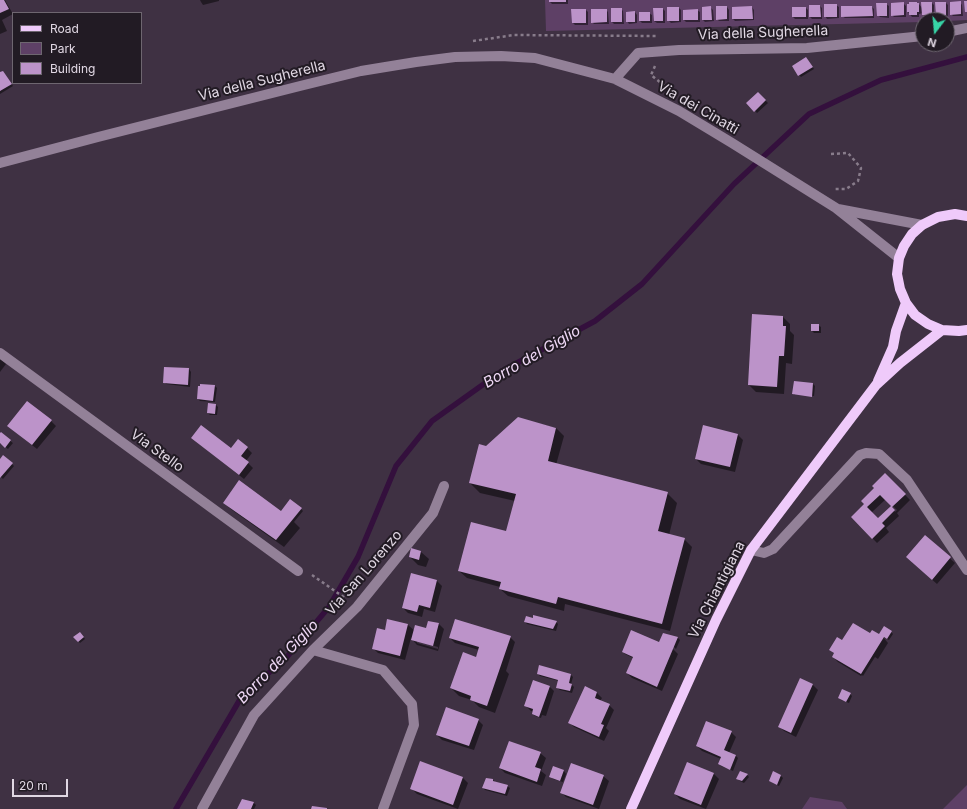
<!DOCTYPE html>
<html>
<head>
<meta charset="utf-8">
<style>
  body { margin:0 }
  #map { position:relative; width:967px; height:809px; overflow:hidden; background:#3f3143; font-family:Inter,sans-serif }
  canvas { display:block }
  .legend { position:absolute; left:12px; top:12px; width:130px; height:72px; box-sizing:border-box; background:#221b24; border:1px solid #6e6670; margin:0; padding:5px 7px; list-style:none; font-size:12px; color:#e0d7e3 }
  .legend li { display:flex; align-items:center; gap:8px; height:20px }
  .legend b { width:20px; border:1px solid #6e6670 }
  .north { position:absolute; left:915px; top:12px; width:40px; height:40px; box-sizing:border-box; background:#221b24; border:1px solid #6e6670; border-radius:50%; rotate:196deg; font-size:11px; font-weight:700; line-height:16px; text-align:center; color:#e0d7e3 }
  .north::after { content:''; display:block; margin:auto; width:14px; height:18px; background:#37d4a6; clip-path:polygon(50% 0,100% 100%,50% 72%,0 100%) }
  .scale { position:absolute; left:12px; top:779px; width:56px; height:18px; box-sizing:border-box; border:2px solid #e0d7e3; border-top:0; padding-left:5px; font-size:12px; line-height:14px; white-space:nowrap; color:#e0d7e3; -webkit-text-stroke:3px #221b24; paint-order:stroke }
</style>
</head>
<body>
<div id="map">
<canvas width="967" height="809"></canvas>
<ul class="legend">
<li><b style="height:5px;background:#efcafa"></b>Road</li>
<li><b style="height:11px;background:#5e4066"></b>Park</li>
<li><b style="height:11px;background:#bc93c9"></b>Building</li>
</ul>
<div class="north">N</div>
<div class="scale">20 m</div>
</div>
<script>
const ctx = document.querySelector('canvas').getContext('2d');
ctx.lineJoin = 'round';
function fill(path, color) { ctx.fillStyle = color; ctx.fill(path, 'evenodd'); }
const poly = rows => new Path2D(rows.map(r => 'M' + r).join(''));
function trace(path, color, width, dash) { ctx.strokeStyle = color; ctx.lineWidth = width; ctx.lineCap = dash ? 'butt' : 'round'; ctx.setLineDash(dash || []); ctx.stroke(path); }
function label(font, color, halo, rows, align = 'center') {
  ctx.font = font + ' Inter,sans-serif'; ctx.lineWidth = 4; ctx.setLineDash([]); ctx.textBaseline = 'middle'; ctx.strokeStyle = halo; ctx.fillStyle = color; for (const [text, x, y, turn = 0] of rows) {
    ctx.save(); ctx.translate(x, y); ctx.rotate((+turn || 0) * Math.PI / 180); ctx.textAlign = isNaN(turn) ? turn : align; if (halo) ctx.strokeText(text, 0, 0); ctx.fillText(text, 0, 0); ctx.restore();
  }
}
const green = poly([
  [545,0,967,0,967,20,947,21,947,20,923,20,923,22,546,31],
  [967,785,967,809,943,809],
  [810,797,842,802,847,809,802,809]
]);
const shadow = poly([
  [0,0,5,0,6,2,13,14,2,20,7,31,0,34],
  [200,0,219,0,219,1,203,5,201,2],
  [550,0,568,0,568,4,552,4,550,2],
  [960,2,962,5,963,16,953,16,951,14],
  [903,3,906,6,906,17,894,17,892,15],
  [932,3,934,5,934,17,925,17,923,13,919,14,919,17,912,17,908,12,919,4,922,8],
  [946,3,948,5,948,16,939,17,937,14],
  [886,4,889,6,889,18,880,17,878,15],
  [836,5,839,7,839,18,827,19,825,16],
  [820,6,822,8,822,19,812,19,810,17],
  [727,7,729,10,729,21,719,21,717,19],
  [752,7,754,10,754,20,735,21,733,19],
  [872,7,874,9,874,18,845,18,842,16],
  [679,8,681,10,681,22,671,23,668,20],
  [711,8,713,10,714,21,705,22,703,20],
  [806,8,808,10,808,19,795,19,793,17],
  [621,9,623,11,624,24,614,24,612,22],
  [663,9,665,11,665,23,657,23,654,21],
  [586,10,588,12,588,25,575,25,573,23],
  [606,10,608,12,609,24,594,24,592,22],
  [697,10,700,12,700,22,686,22,684,20],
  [635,12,637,15,637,23,629,24,627,21],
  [640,13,649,13,652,15,652,23,642,23,640,21],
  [806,58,814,69,801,77,799,75],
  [3,72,13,86,0,94,0,74],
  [758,93,768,103,757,113,748,103],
  [783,317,790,324,790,331,794,335,792,364,786,363,784,394,756,392,749,385],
  [818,325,821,327,821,333,814,333,812,331],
  [0,358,6,364,0,372],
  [165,368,189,369,191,372,190,387,166,384,164,382],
  [813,384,815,386,814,396,795,394,795,395,794,394],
  [215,386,217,388,215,402,200,401,198,399],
  [216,405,218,407,217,415,210,415,208,413],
  [518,418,556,428,564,436,556,465,667,493,677,503,669,535,684,539,692,547,670,631,565,604,564,611,508,596,500,589,500,587,467,578,459,571,507,532,515,501,480,493,470,483,490,448],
  [51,421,56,426,37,449,14,431],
  [1,434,13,443,8,449,0,443,0,435],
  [738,435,743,440,735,472,701,464,696,459],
  [198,443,232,450,247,448,252,453,246,461,253,468,244,479],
  [3,456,14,466,3,479,0,476,0,460],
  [885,474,910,500,897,513,899,516,886,528,889,532,877,543,852,517,865,504],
  [886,499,897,510,895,512,891,507,878,520,871,513],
  [224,503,285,515,301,509,303,511,294,522,300,528,284,547,232,510],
  [926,537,955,563,937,584,912,562],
  [412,550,421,552,429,559,426,567,418,565,410,557],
  [411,575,437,581,442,586,435,612,424,609,422,617,408,613,403,608],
  [388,620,408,625,415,631,427,629,429,622,439,624,444,629,438,651,417,645,411,638,405,660,378,653,373,648,385,631],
  [417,641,438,647,438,649,417,643],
  [525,622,556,622,558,624,556,631,527,624],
  [891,632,893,634,889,640,883,637,888,643,878,659,875,657,863,676,862,675,861,676,838,662,833,657,835,654,830,650,842,641,870,635,879,635],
  [80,633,85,639,80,643,78,641],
  [663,634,678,638,680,640,676,649,671,644,669,645,678,654,662,691,632,678,627,673,633,658,625,654,623,652,659,643],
  [510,637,515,642,506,671,509,674,495,713,479,707,472,700,459,696,451,688,476,657,479,650,455,643,450,638],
  [540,667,571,675,573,677,571,684,574,687,572,693,560,690,557,688,559,681,540,676,538,674],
  [801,680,813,685,818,690,796,737,784,731,779,726],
  [549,686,554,691,546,716,542,715,541,718,535,716,533,714,534,712,531,711,526,706],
  [585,688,597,693,602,698,600,701,609,705,614,710,606,728,609,731,604,741,574,727,569,722],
  [850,694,852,696,849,703,841,700,839,697],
  [478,720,483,725,474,750,442,740,437,735],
  [731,732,736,737,729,753,736,756,738,758,733,771,721,766,719,764,721,759,702,751,697,746],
  [540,753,546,758,541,771,546,775,542,786,505,773,500,768],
  [554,768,564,771,566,774,563,782,553,779,550,776],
  [714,774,719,779,706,809,680,799,675,794],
  [747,775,749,777,744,783,740,781,738,779],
  [603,776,609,781,599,809,566,797,561,792],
  [781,776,783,778,779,786,773,783,770,781],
  [463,778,468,783,458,809,417,794,412,789],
  [493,780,495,782,507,786,510,788,507,796,485,790,483,788],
  [254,803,256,805,254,809,238,809]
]);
const stream = poly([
  [176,809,242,696,286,658,329,607,358,557,396,466,432,421,502,371,595,321,642,284,734,184,809,114,881,80,967,57]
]);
const building = poly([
  [0,0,4,0,9,9,0,13],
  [549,0,566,0,566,2,549,2],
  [961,1,961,14,950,15,950,2],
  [964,1,967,1,967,12,965,12],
  [904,2,904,15,891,16,891,3],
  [909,2,917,2,917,3,919,3,919,12,917,12,917,15,909,15,909,12,907,12,907,4,909,4],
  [921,2,932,2,932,15,922,15],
  [935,2,946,2,946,15,936,15],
  [876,3,887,3,887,16,877,16],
  [824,4,837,4,837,17,824,17],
  [809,5,820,5,821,17,809,17],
  [711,6,712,20,702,20,702,7],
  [716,6,727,6,727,19,716,20],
  [752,6,753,19,732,19,732,7],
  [841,6,872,6,873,16,841,17],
  [667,7,679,7,679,21,667,21],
  [792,7,806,7,806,17,792,17],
  [611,8,622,8,622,22,611,22],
  [653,8,663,8,663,21,654,21],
  [571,9,586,9,586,23,572,23],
  [591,9,607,9,607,22,591,23],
  [698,9,698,20,683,20,683,10],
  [635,11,635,22,626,22,626,12],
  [639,12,650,12,650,21,639,21],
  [806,57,813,67,798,76,792,66],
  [3,71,12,84,0,91,0,72],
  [758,92,766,100,754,112,746,103],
  [752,314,783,316,783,326,786,326,784,356,779,356,777,387,748,385],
  [811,324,819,324,819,331,811,331],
  [164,367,189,368,188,385,163,383],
  [794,381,813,383,812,397,792,394],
  [200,384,215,385,213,401,197,399,198,386,200,386],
  [27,401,52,420,32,445,7,426],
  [208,403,216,404,215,414,207,413],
  [518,417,556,428,548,461,668,492,658,531,685,538,662,624,558,597,556,604,499,589,501,582,458,571,471,522,506,531,516,494,469,483,479,444,486,446],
  [201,425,231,448,238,439,248,447,241,456,249,462,239,475,191,438],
  [703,425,738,434,730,467,695,459],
  [1,432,11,440,5,448,0,443,0,433],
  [3,455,13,463,0,478,0,459],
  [885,473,906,494,892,507,895,510,882,523,885,526,872,539,851,517,864,504,861,501,874,488,872,486],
  [880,495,891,506,878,518,867,507],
  [239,480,281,511,290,499,302,508,276,540,223,503],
  [925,535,951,557,932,580,906,557],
  [411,548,421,551,419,560,409,557],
  [411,573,437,580,430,608,419,605,417,612,402,608],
  [533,615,557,621,553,629,524,622,526,616,533,618],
  [387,619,408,624,400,656,372,649,377,628,385,630],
  [455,619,511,636,487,706,470,700,471,696,450,688,463,652,476,657,479,647,449,638],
  [428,621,439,623,433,646,411,640,415,625,426,628],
  [853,623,870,633,872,630,879,634,884,626,892,631,887,639,884,637,861,674,832,657,834,653,829,650,837,637,842,640],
  [631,630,659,642,663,633,678,637,657,687,626,673,633,657,622,652],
  [80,632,84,637,78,642,73,637],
  [539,665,571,674,569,683,572,684,570,691,556,688,558,680,537,674],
  [800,678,813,684,791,733,778,727],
  [533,680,550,686,539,717,532,714,533,709,524,706],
  [585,686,597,692,595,698,610,704,601,724,604,725,599,737,568,723],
  [842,689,851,693,846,702,838,698],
  [446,707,479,719,469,746,436,735],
  [706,721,732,731,724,750,736,755,730,770,718,764,721,757,696,746],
  [509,741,541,752,535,767,541,769,537,782,499,768],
  [420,761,463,777,453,805,410,789],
  [687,762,714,773,701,805,674,794],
  [571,763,604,775,593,805,560,793],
  [553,766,564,770,560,781,549,777],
  [740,771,748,774,742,781,736,779],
  [773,771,781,775,777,785,769,781],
  [486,778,493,779,493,781,508,785,505,794,482,788],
  [242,799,254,802,251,809,237,809],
  [312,806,327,808,327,809,311,809]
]);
const path = poly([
  [473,41,514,35,658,36],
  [655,66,651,75,666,87],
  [831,154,848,153,861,168,858,181,846,189,833,189],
  [312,575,345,598]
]);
const minor = poly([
  [947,32,967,28],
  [615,79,638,53,679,50,807,48,923,36],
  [0,163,98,137,300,86,361,71,416,62,455,57,501,56,535,58,615,79,679,111,732,143,836,208,899,258],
  [838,209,922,225],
  [0,353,298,571],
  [751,550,764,553,773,549,860,455,866,453,879,454,907,480,967,570],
  [313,650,383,670,412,704,414,725,383,809],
  [202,809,254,715,313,650,357,607,433,513,444,486]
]);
const major = poly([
  [967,216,955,214,938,217,922,225,912,234,904,246,899,258,897,274,900,289,906,303,915,315,928,324,942,330,959,331,967,330],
  [878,381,893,347,896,331,906,303],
  [631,809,716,620,751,550,876,385,900,363,942,330]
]);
const streetNames = [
  ["Via della Sugherella",763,33,-2],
  ["Via della Sugherella",262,81,-14],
  ["Via dei Cinatti",698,108,30],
  ["Via Stello",157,451,36],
  ["Via San Lorenzo",364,573,-49],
  ["Via Chiantigiana",717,590,-63]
];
const waterNames = [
  ["Borro del Giglio",532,357,-30],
  ["Borro del Giglio",278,662,-46]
];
fill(green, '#5e4066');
fill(shadow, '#0007');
trace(stream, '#34103d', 5.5);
fill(building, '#bc93c9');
trace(path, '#887c8b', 2.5, [3, 3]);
trace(minor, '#938198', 10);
trace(major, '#efcafa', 10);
label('14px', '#e0d7e3', '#221b24', streetNames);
label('italic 15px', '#efd8f6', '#221b24', waterNames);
</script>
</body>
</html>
